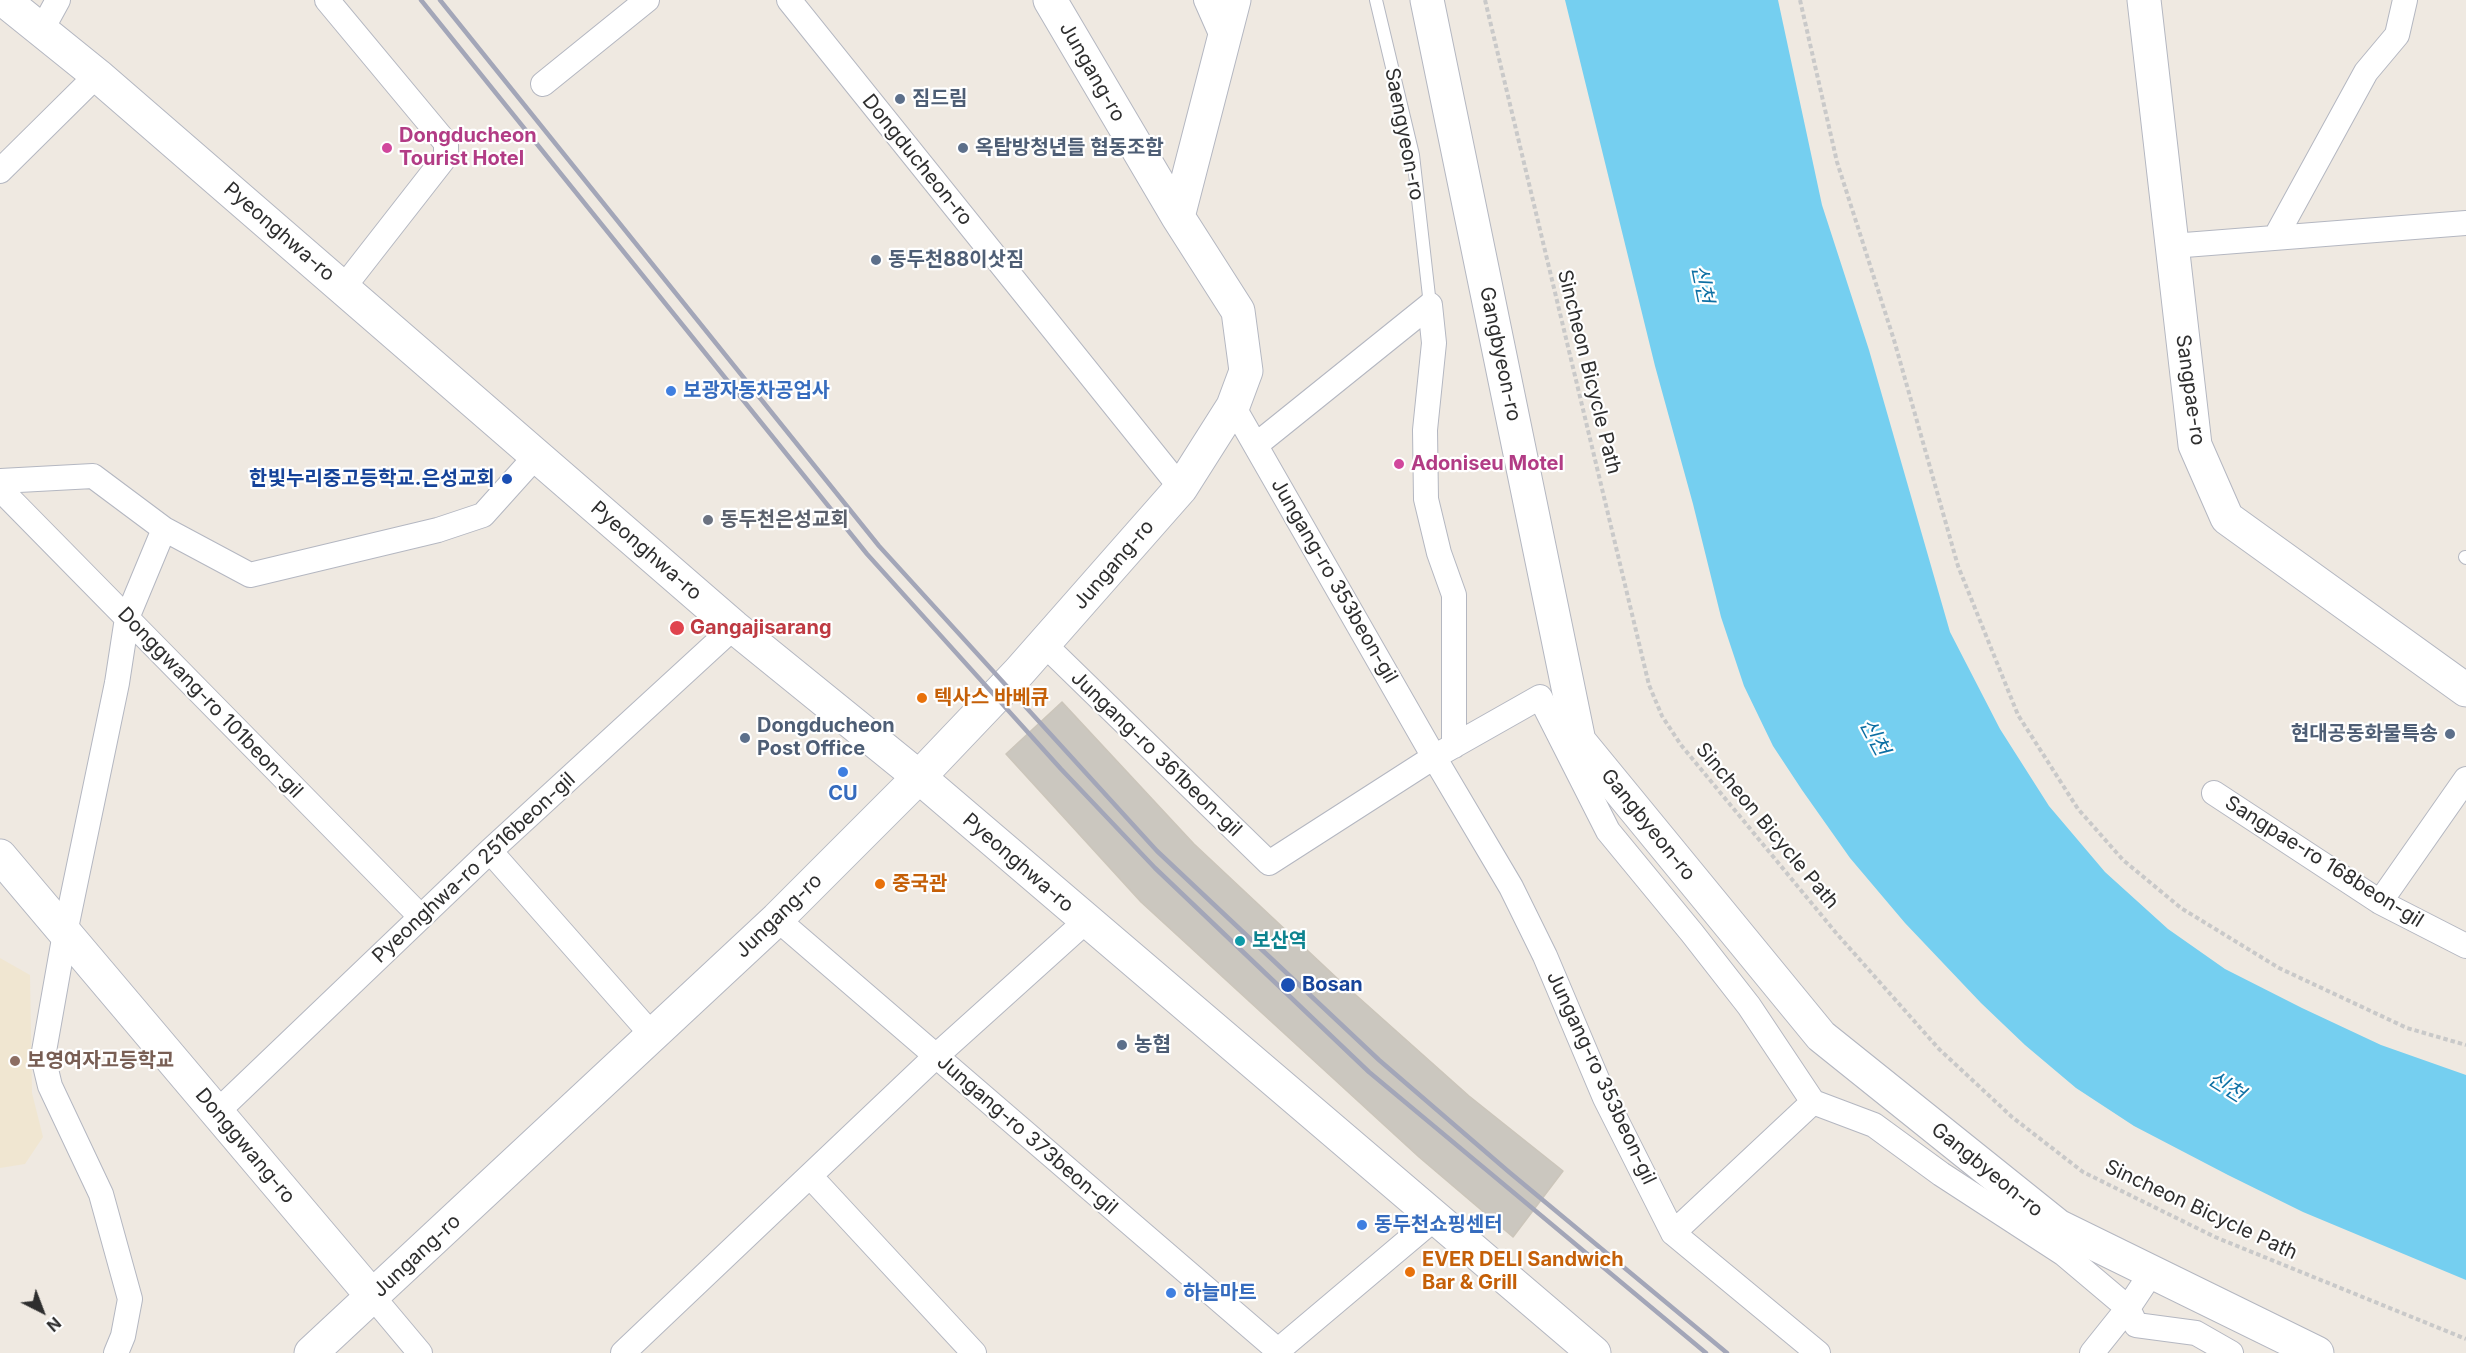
<!DOCTYPE html>
<html>
<head>
<meta charset="utf-8">
<style>
  body { margin:0 }
  #map { position:relative; width:2466px; height:1353px; overflow:hidden; background:#efe9e1; font-family:Inter,sans-serif }
  canvas { display:block }
  .north { position:absolute; left:12px; top:1281px; width:60px; height:60px; -webkit-text-stroke:4px #fff; paint-order:stroke; rotate:138deg; font-size:16px; font-weight:700; line-height:24px; text-align:center; color:#2e2e2e }
  .north::after { content:''; display:block; margin:auto; width:21px; height:27px; background:#2e2e2e; clip-path:polygon(50% 0,100% 100%,50% 72%,0 100%) }
</style>
</head>
<body>
<div id="map">
<canvas width="2466" height="1353"></canvas>
<div class="north">N</div>
</div>
<script>
const ctx = document.querySelector('canvas').getContext('2d');
ctx.lineJoin = 'round';
function fill(path, color) { ctx.fillStyle = color; ctx.fill(path, 'evenodd'); }
const poly = rows => new Path2D(rows.map(r => 'M' + r).join(''));
function trace(path, color, width, dash) { ctx.strokeStyle = color; ctx.lineWidth = width; ctx.lineCap = dash ? 'butt' : 'round'; ctx.setLineDash(dash || []); ctx.stroke(path); }
function label(font, color, halo, rows, align = 'center') {
  ctx.font = font + ' Inter,"Noto Sans KR",sans-serif'; ctx.lineWidth = 4.5; ctx.setLineDash([]); ctx.textBaseline = 'middle'; ctx.strokeStyle = halo; ctx.fillStyle = color; for (const [text, x, y, turn = 0] of rows) {
    ctx.save(); ctx.translate(x, y); ctx.rotate((+turn || 0) * Math.PI / 180); ctx.textAlign = isNaN(turn) ? turn : align; if (halo) ctx.strokeText(text, 0, 0); ctx.fillText(text, 0, 0); ctx.restore();
  }
}
const education = poly([
  [0,958,30,975,32,1093,43,1137,25,1164,0,1168]
]);
const water = poly([
  [1565,0,1778,0,1822,205,1869,350,1950,632,2000,729,2049,806,2105,872,2168,929,2225,969,2302,1008,2381,1045,2466,1075,2466,1280,2303,1212,2228,1175,2134,1126,2076,1088,2025,1045,1981,1003,1905,923,1850,858,1802,790,1773,746,1744,686,1721,617,1693,504,1655,366]
]);
const building = poly([
  [1062,702,1194,844,1339,980,1469,1096,1563,1171,1513,1237,1419,1157,1141,902,1006,754,1062,702]
]);
const path = poly([
  [1485,0,1649,685,1662,716,1681,745,1837,934,1939,1049,2012,1117,2083,1172,2215,1237,2466,1339],
  [1800,0,1837,162,1894,340,1958,566,2018,715,2078,809,2123,860,2181,908,2279,968,2407,1028,2466,1045]
]);
const lane = poly([
  [1376,0,1413,155,1430,305],
  [2465,557,2466,558]
]);
const street = poly([
  [327,0,446,143,446,156,343,288],
  [789,0,1181,488],
  [1206,0,1225,43],
  [41,31,58,0],
  [543,84,647,0],
  [0,171,97,75],
  [2275,238,2366,72,2397,35,2405,0],
  [2172,246,2466,223],
  [1430,305,1434,343,1425,430,1426,499,1439,553,1454,595,1454,746],
  [1233,406,1434,757,1511,887,1545,956,1605,1098,1673,1233,1813,1102],
  [1256,445,1430,305],
  [0,481,93,476,164,529],
  [0,489,421,917],
  [1044,644,1269,863,1434,757,1540,697,1608,831,1692,933,1749,1006,1813,1102,1874,1125,1941,1174,2064,1254,2128,1308,2136,1325,2196,1333,2231,1353],
  [2214,793,2380,902,2466,946],
  [490,851,653,1036],
  [2380,902,2466,779],
  [777,919,1281,1353],
  [217,1112,490,851,734,627],
  [810,1176,974,1353],
  [1673,1233,1818,1353],
  [373,1297,420,1353],
  [116,1353,123,1336,130,1299,101,1194,50,1086,43,1057,65,933,117,683,127,618,164,529,250,575,438,530,483,515,536,456],
  [623,1353,935,1057,1086,921],
  [1275,1353,1435,1218],
  [2092,1353,2128,1308,2152,1272]
]);
const secondary = poly([
  [4,0,97,75,734,627,919,777,1594,1353],
  [1427,0,1579,741,1821,1036,2058,1226,2317,1353],
  [2144,0,2195,445,2227,518,2466,690],
  [1178,217,1234,0],
  [0,856,373,1297],
  [311,1353,777,919,919,777,1019,672,1181,488,1233,406,1246,371,1238,311,1178,217,1050,0]
]);
const rail = poly([
  [421,0,867,554,1061,769,1155,868,1369,1072,1706,1353],
  [440,0,879,546,1157,851,1379,1060,1509,1172,1727,1353]
]);
const markers = [
  [900,99,6,"#5c6f8a"],
  [387,148,6,"#d1479c"],
  [963,148,6,"#5c6f8a"],
  [876,260,6,"#5c6f8a"],
  [671,391,6,"#3f7fe0"],
  [1399,464,6,"#d1479c"],
  [507,479,6,"#1a4fb4"],
  [708,520,6,"#6b7280"],
  [677,628,8,"#e0444e"],
  [922,698,6,"#e8710a"],
  [2450,734,6,"#5c6f8a"],
  [745,738,6,"#5c6f8a"],
  [843,772,6,"#3f7fe0"],
  [880,884,6,"#e8710a"],
  [1240,941,6,"#0f9aa8"],
  [1288,985,8,"#1a4fb4"],
  [1122,1045,6,"#5c6f8a"],
  [15,1061,6,"#8d6e63"],
  [1362,1225,6,"#3f7fe0"],
  [1410,1272,6,"#e8710a"],
  [1171,1293,6,"#3f7fe0"]
];
const streetNames = [
  ["Jungang-ro",1092,72,60],
  ["Saengyeon-ro",1404,134,79],
  ["Dongducheon-ro",917,160,51],
  ["Pyeonghwa-ro",279,232,41],
  ["Gangbyeon-ro",1500,354,78],
  ["Sincheon Bicycle Path",1589,372,76],
  ["Sangpae-ro",2190,390,82],
  ["Pyeonghwa-ro",646,551,41],
  ["Jungang-ro",1114,565,-49],
  ["Jungang-ro 353beon-gil",1334,581,60],
  ["Donggwang-ro 101beon-gil",210,703,46],
  ["Jungang-ro 361beon-gil",1156,754,44],
  ["Gangbyeon-ro",1648,825,51],
  ["Sincheon Bicycle Path",1767,826,50],
  ["Sangpae-ro 168beon-gil",2324,862,32],
  ["Pyeonghwa-ro",1018,863,41],
  ["Pyeonghwa-ro 2516beon-gil",474,868,-43],
  ["Jungang-ro",779,916,-44],
  ["Jungang-ro 353beon-gil",1601,1078,65],
  ["Jungang-ro 373beon-gil",1027,1135,41],
  ["Donggwang-ro",245,1146,50],
  ["Gangbyeon-ro",1987,1170,39],
  ["Sincheon Bicycle Path",2201,1210,25],
  ["Jungang-ro",417,1256,-43]
];
const serviceNames = [
  ["짐드림",912,99],
  ["옥탑방청년들 협동조합",975,148],
  ["동두천88이삿짐",888,260],
  ["Dongducheon",757,726],
  ["Post Office",757,749],
  ["현대공동화물특송",2438,734,"right"],
  ["농협",1134,1045]
];
const hotelNames = [
  ["Dongducheon",399,136],
  ["Tourist Hotel",399,159],
  ["Adoniseu Motel",1411,464]
];
const shopNames = [
  ["보광자동차공업사",683,391],
  ["CU",843,794,"center"],
  ["동두천쇼핑센터",1374,1225],
  ["하늘마트",1183,1293]
];
const transitNames = [
  ["한빛누리중고등학교.은성교회",495,479],
  ["Bosan",1302,985,"left"]
];
const worshipNames = [
  ["동두천은성교회",720,520]
];
const healthNames = [
  ["Gangajisarang",690,628]
];
const foodNames = [
  ["텍사스 바베큐",934,698],
  ["중국관",892,884],
  ["EVER DELI Sandwich",1422,1260],
  ["Bar & Grill",1422,1283]
];
const cultureNames = [
  ["보산역",1252,941]
];
const educationNames = [
  ["보영여자고등학교",27,1061]
];
const waterNames = [
  ["신천",1702,284,79],
  ["신천",1874,737,62],
  ["신천",2226,1087,32]
];
fill(education, '#f0e6d1');
fill(water, '#75cff0');
fill(building, '#cbc7bf');
trace(building, '#cbc5ba', 1.5);
trace(lane, '#b4b7c1', 14);
trace(street, '#b4b7c1', 26);
trace(secondary, '#b4b7c1', 35);
trace(path, '#c9c9c9', 4, [4.5, 3]);
trace(lane, '#fff', 12);
trace(street, '#fff', 24);
trace(secondary, '#fff', 33);
trace(rail, '#a3a6b8', 4.5);
for (const [x, y, r, color] of markers) { const dot = new Path2D(); dot.arc(x, y, r, 0, 2 * Math.PI); ctx.fillStyle = color; ctx.fill(dot); trace(dot, '#fff', 2); }
label('20px', '#2e2e2e', '#fff', streetNames);
label('bold 20px', '#4e5e75', '#fff', serviceNames, 'left');
label('bold 20px', '#b23c85', '#fff', hotelNames, 'left');
label('bold 20px', '#366cbe', '#fff', shopNames, 'left');
label('bold 20px', '#164399', '#fff', transitNames, 'right');
label('bold 20px', '#5b616d', '#fff', worshipNames, 'left');
label('bold 20px', '#be3a42', '#fff', healthNames, 'left');
label('bold 20px', '#c56008', '#fff', foodNames, 'left');
label('bold 20px', '#0d838f', '#fff', cultureNames, 'left');
label('bold 20px', '#785e54', '#fff', educationNames, 'left');
label('italic 21px', '#0d6fa3', '#fff', waterNames);
</script>
</body>
</html>
